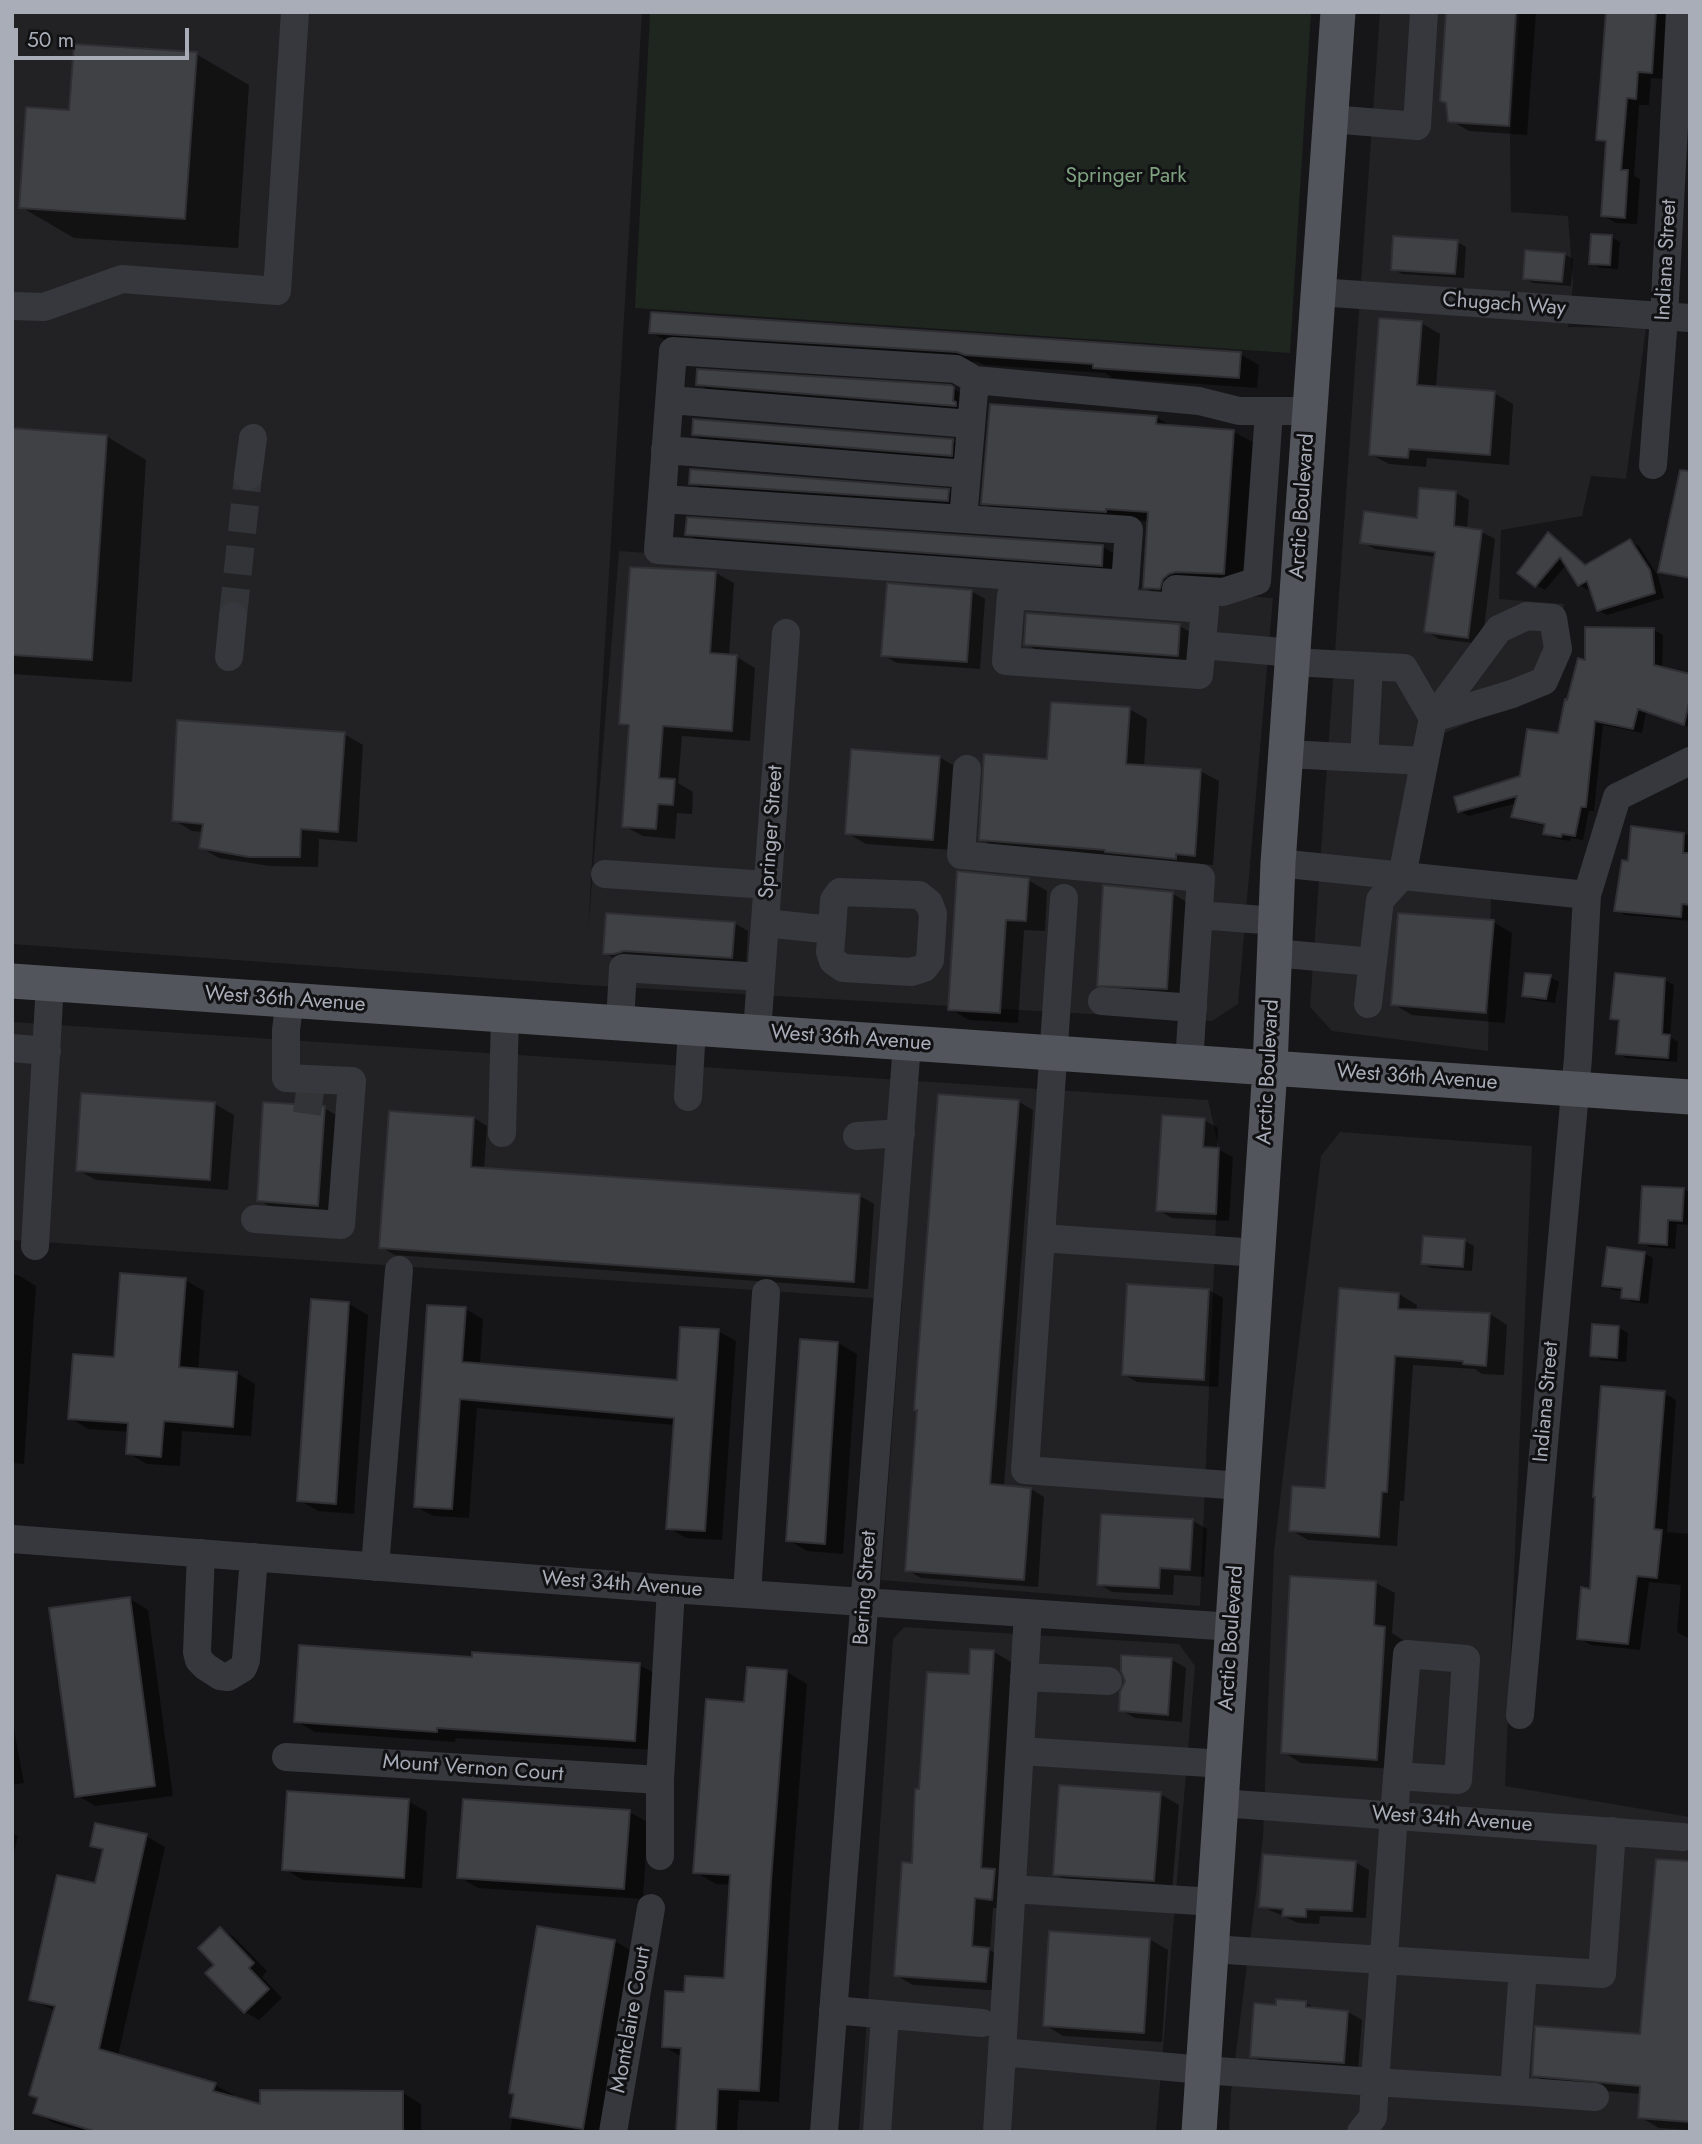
<!DOCTYPE html>
<html>
<head>
<meta charset="utf-8">
<style>
  body { margin:0 }
  #map { position:relative; width:1702px; height:2144px; overflow:hidden; background:#161618; font-family:Jost,sans-serif }
  canvas { display:block }
  .frame { position:absolute; inset:0; border:14px solid #a8adb8; pointer-events:none }
  .scale { position:absolute; left:14px; top:28px; width:175px; height:32px; box-sizing:border-box; border:4px solid #a8adb8; border-top:0; padding-left:9px; font-size:21px; line-height:24px; white-space:nowrap; color:#a8adb8; -webkit-text-stroke:5px #111113; paint-order:stroke }
</style>
</head>
<body>
<div id="map">
<canvas width="1702" height="2144"></canvas>
<div class="frame"></div>
<div class="scale">50 m</div>
</div>
<script>
const ctx = document.querySelector('canvas').getContext('2d');
ctx.lineJoin = 'round';
function fill(path, color) { ctx.fillStyle = color; ctx.fill(path, 'evenodd'); }
const poly = rows => new Path2D(rows.map(r => 'M' + r).join(''));
function trace(path, color, width, dash) { ctx.strokeStyle = color; ctx.lineWidth = width; ctx.lineCap = dash ? 'butt' : 'round'; ctx.setLineDash(dash || []); ctx.stroke(path); }
function label(font, color, halo, rows, align = 'center') {
  ctx.font = font + ' Jost,sans-serif'; ctx.lineWidth = 6; ctx.setLineDash([]); ctx.textBaseline = 'middle'; ctx.strokeStyle = halo; ctx.fillStyle = color; for (const [text, x, y, turn = 0] of rows) {
    ctx.save(); ctx.translate(x, y); ctx.rotate((+turn || 0) * Math.PI / 180); ctx.textAlign = isNaN(turn) ? turn : align; if (halo) ctx.strokeText(text, 0, 0); ctx.fillText(text, 0, 0); ctx.restore();
  }
}
const built = poly([
  [12,12,642,12,588,931,619,551,1273,598,1238,1004,1212,1021,585,985,12,944],
  [1380,12,1520,12,1510,140,1511,212,1568,216,1573,283,1568,327,1646,328,1626,479,1591,476,1582,516,1501,530,1499,599,1564,604,1551,688,1428,740,1416,890,1491,897,1488,1051,1332,1031,1310,1007],
  [12,1022,1208,1100,1219,1148,1200,1606,881,1580,902,1300,12,1240],
  [1340,1132,1532,1146,1505,1786,1690,1817,1690,2132,1229,2132,1231,2092,1263,1837,1274,1551,1321,1156],
  [904,1627,1179,1644,1195,1666,1156,2132,859,2132,893,1639]
]);
const green = poly([
  [650,12,1311,12,1290,353,635,308]
]);
const shadow = poly([
  [1448,12,1536,12,1527,135,1469,131,1450,120],
  [1608,12,1666,12,1665,79,1651,78,1649,105,1639,105,1634,176,1640,179,1637,224,1616,223,1602,215,1607,144,1598,139],
  [196,54,249,85,238,248,74,238,21,207,71,112],
  [1611,237,1620,242,1618,269,1600,268,1591,263],
  [1457,242,1466,247,1464,278,1402,274,1393,269],
  [1564,254,1573,259,1571,286,1533,283,1524,278],
  [1421,323,1440,334,1436,388,1494,393,1513,404,1509,465,1427,458,1426,467,1389,464,1370,454],
  [651,332,1240,354,1259,365,1257,388,1113,378,1105,373,985,365,977,362,670,343],
  [698,384,951,387,967,397,970,411,712,392],
  [1156,417,1173,427,1234,432,1253,442,1242,584,1163,598,1144,587,1149,521,1002,513,983,503],
  [12,430,106,436,146,460,132,682,12,674],
  [694,435,953,441,967,449,965,463,708,443],
  [691,483,948,491,967,502,966,511,710,494],
  [1421,490,1456,493,1469,500,1467,530,1482,532,1495,539,1482,644,1439,639,1426,631,1436,557,1375,549,1362,542,1419,520],
  [1690,493,1690,579,1668,575,1660,571],
  [688,519,1103,547,1122,558,1120,575,706,545,687,534],
  [1548,534,1587,566,1630,541,1639,546,1658,576,1664,598,1607,615,1598,610,1591,588,1588,590,1579,585,1567,564,1545,590,1536,585],
  [716,573,734,583,729,656,737,657,755,668,750,741,682,736,678,783,693,792,692,814,677,813,675,839,643,836,624,826,631,729,621,723],
  [971,591,985,599,980,669,897,663,883,655],
  [1180,626,1193,634,1192,663,1040,652,1026,644],
  [1587,629,1654,630,1663,635,1662,669,1690,676,1690,727,1646,713,1642,733,1603,725,1594,811,1589,811,1583,840,1571,838,1570,841,1553,838,1545,833,1546,826,1521,821,1513,816,1517,803,1469,816,1460,811,1522,777,1560,734,1587,663],
  [1129,709,1147,719,1144,767,1200,771,1219,781,1213,865,999,850,981,839,1049,761],
  [344,734,363,745,357,842,319,839,318,867,269,866,219,858,200,847,204,832,192,831,174,820],
  [939,757,958,768,952,850,866,844,847,833],
  [1633,828,1690,835,1690,921,1625,915,1616,910,1629,863],
  [1028,880,1047,891,1045,931,1024,930,1018,1023,969,1020,950,1009],
  [1105,887,1173,894,1192,905,1186,999,1117,995,1098,985],
  [1493,922,1512,933,1505,1023,1412,1015,1393,1004],
  [734,923,748,931,746,965,619,961,605,953],
  [1617,975,1665,980,1674,985,1670,1037,1678,1042,1677,1062,1626,1058,1617,1053,1620,1023,1612,1018],
  [1550,977,1559,982,1555,1003,1533,1000,1524,995],
  [1019,1102,1033,1110,1004,1487,1031,1489,1044,1497,1038,1587,921,1578,907,1570],
  [215,1104,234,1115,228,1190,96,1180,78,1170],
  [324,1108,338,1116,332,1212,272,1208,259,1200],
  [474,1118,487,1126,484,1169,860,1196,874,1204,868,1289,395,1255,381,1247],
  [1204,1120,1218,1128,1217,1149,1233,1157,1229,1221,1172,1218,1158,1210],
  [1684,1189,1690,1193,1690,1225,1677,1224,1675,1249,1650,1247,1641,1242],
  [1465,1241,1474,1246,1472,1271,1431,1268,1422,1263],
  [1644,1253,1653,1258,1648,1304,1632,1302,1623,1297,1623,1291,1613,1290,1604,1285],
  [12,1275,18,1275,36,1286,24,1464,12,1463],
  [185,1280,204,1291,198,1370,237,1373,255,1384,251,1436,182,1431,180,1466,147,1464,128,1453,130,1432,88,1429,70,1418,116,1358],
  [1209,1290,1223,1298,1218,1387,1137,1382,1123,1374],
  [1340,1290,1399,1294,1417,1305,1416,1312,1490,1314,1507,1325,1504,1375,1482,1374,1475,1369,1413,1365,1404,1501,1400,1501,1397,1546,1308,1540,1291,1530,1327,1490],
  [349,1304,368,1315,354,1514,318,1511,299,1500],
  [465,1309,483,1319,480,1365,678,1382,718,1331,736,1341,722,1540,686,1538,668,1528,675,1425,477,1408,469,1518,433,1516,415,1506],
  [1619,1328,1628,1333,1626,1362,1601,1360,1592,1355],
  [802,1341,838,1343,857,1354,843,1554,807,1551,788,1540],
  [1664,1393,1676,1400,1667,1532,1690,1534,1690,1639,1677,1632,1681,1585,1649,1582,1640,1650,1591,1645,1579,1638,1592,1591],
  [1102,1515,1193,1521,1207,1529,1204,1577,1174,1575,1173,1595,1112,1592,1099,1584],
  [1292,1578,1376,1583,1395,1593,1392,1633,1403,1640,1395,1769,1301,1763,1283,1752],
  [130,1599,148,1610,173,1796,95,1806,77,1795],
  [994,1652,1011,1662,1010,1909,993,1908,990,1950,1006,1960,1004,1991,913,1985,895,1975,914,1865,920,1791,971,1676],
  [474,1659,639,1665,658,1675,653,1750,456,1738,455,1742,315,1732,296,1721],
  [1172,1660,1186,1668,1182,1722,1135,1718,1121,1710,1126,1681],
  [787,1672,807,1684,791,1893,779,2102,739,2100,737,2132,678,2132,682,2057,663,2046,686,1994,726,1979,732,1885,716,1884,695,1872,746,1704],
  [12,1718,24,1783,12,1785],
  [1160,1794,1179,1805,1172,1891,1074,1885,1055,1874],
  [408,1801,427,1812,422,1888,303,1880,284,1869],
  [629,1812,648,1822,643,1899,478,1888,459,1877],
  [12,1833,18,1836,12,1860],
  [146,1836,165,1847,118,2056,215,2085,234,2095,233,2098,252,2132,84,2132,54,2123,35,2112,39,2099,31,2094,56,2011,31,1999,96,1885,104,1852,92,1845],
  [1355,1862,1369,1870,1366,1918,1320,1916,1319,1924,1298,1923,1261,1906],
  [1690,1862,1690,2130,1659,2128,1640,2117,1641,2094,1552,2086,1534,2075,1641,2036],
  [221,1929,234,1937,267,1971,262,1977,282,1998,259,2020,245,2012,216,1965],
  [1149,1939,1168,1950,1162,2042,1063,2036,1045,2025],
  [615,1941,633,1952,602,2132,510,2132,516,2095,511,2092],
  [1306,2003,1317,2010,1348,2012,1362,2020,1358,2070,1266,2064,1252,2056,1277,2007],
  [403,2093,421,2104,421,2132,261,2132]
]);
const building = poly([
  [1446,12,1516,12,1509,126,1448,122,1446,103,1440,101,1446,12],
  [1606,12,1656,12,1652,73,1638,72,1636,99,1627,98,1621,170,1628,170,1625,218,1601,216,1606,141,1596,140,1606,12],
  [74,44,197,52,185,219,19,208,26,107,69,110,74,44],
  [1591,234,1612,235,1610,265,1589,264,1591,234],
  [1393,236,1458,240,1455,274,1391,270,1393,236],
  [1525,250,1565,253,1562,282,1523,279,1525,250],
  [651,312,1241,352,1239,378,1093,368,1093,364,965,355,957,352,649,333,651,312],
  [1379,318,1422,321,1417,385,1495,391,1490,455,1409,449,1408,458,1369,455,1379,318],
  [697,369,951,385,954,387,953,401,956,402,956,406,696,385,697,369],
  [990,404,1157,416,1156,424,1234,430,1224,574,1176,572,1169,574,1163,579,1160,589,1143,588,1148,512,1106,509,1106,512,981,504,990,404],
  [693,419,953,439,952,456,692,435,693,419],
  [12,428,107,435,92,660,12,655,12,428],
  [690,469,949,489,948,501,689,484,690,469],
  [1680,470,1690,471,1690,578,1658,572,1680,470],
  [1419,488,1456,491,1454,526,1482,530,1468,638,1424,632,1435,552,1360,543,1364,511,1417,518,1419,488],
  [687,517,1103,545,1102,566,685,535,687,517],
  [1548,532,1585,565,1630,539,1650,570,1655,593,1597,611,1587,581,1578,586,1560,557,1535,587,1517,573,1548,532],
  [630,567,716,571,710,653,737,655,732,731,663,726,659,778,675,779,673,805,658,804,656,829,622,827,629,725,619,724,630,567],
  [887,583,972,590,967,662,881,656,887,583],
  [1026,613,1180,624,1178,656,1024,645,1026,613],
  [1585,627,1654,628,1654,665,1690,674,1690,698,1684,725,1638,709,1633,729,1595,721,1586,807,1581,807,1575,836,1562,834,1561,837,1543,834,1545,824,1511,817,1517,796,1458,812,1454,797,1520,776,1527,729,1558,733,1565,699,1567,700,1578,658,1585,660,1585,627],
  [1051,702,1130,707,1126,764,1201,769,1195,856,1176,854,1176,859,1105,852,1105,850,979,840,984,754,1047,759,1051,702],
  [177,720,345,732,338,832,301,829,300,857,249,857,199,848,203,824,172,821,177,720],
  [851,749,940,756,933,840,845,834,851,749],
  [1631,826,1684,833,1683,853,1690,853,1690,905,1682,904,1681,917,1614,911,1622,860,1628,861,1631,826],
  [957,871,1029,878,1026,921,1006,920,1000,1013,948,1010,957,871],
  [1103,885,1173,892,1167,989,1097,986,1103,885],
  [606,913,735,922,732,958,624,951,614,954,603,954,606,913],
  [1398,913,1494,920,1486,1013,1391,1005,1398,913],
  [1525,973,1551,975,1546,999,1522,996,1525,973],
  [1615,973,1665,978,1662,1034,1670,1035,1668,1058,1616,1054,1619,1020,1610,1019,1615,973],
  [81,1093,215,1102,210,1180,76,1171,81,1093],
  [938,1094,1019,1100,990,1484,1031,1488,1024,1580,905,1571,917,1410,914,1410,938,1094],
  [263,1102,325,1106,318,1206,257,1201,263,1102],
  [389,1111,474,1117,471,1167,860,1194,854,1282,379,1248,389,1111],
  [1162,1115,1205,1118,1203,1147,1219,1148,1216,1214,1156,1211,1162,1115],
  [1642,1186,1684,1188,1682,1221,1668,1220,1667,1245,1639,1243,1642,1186],
  [1423,1236,1465,1239,1463,1267,1421,1264,1423,1236],
  [1607,1247,1645,1252,1639,1300,1621,1298,1622,1288,1602,1286,1607,1247],
  [120,1273,186,1278,179,1367,237,1372,233,1427,164,1421,161,1457,126,1454,128,1423,68,1419,73,1354,114,1357,120,1273],
  [1127,1284,1209,1289,1204,1380,1122,1375,1127,1284],
  [1339,1288,1399,1293,1398,1309,1490,1313,1486,1366,1463,1364,1463,1361,1395,1356,1387,1492,1382,1492,1379,1537,1289,1531,1292,1486,1325,1488,1339,1288],
  [311,1299,349,1302,336,1504,297,1501,311,1299],
  [427,1305,466,1307,462,1362,677,1380,680,1327,719,1329,705,1531,666,1529,674,1418,460,1399,452,1509,414,1507,427,1305],
  [1592,1324,1619,1326,1617,1358,1590,1356,1592,1324],
  [800,1339,838,1342,825,1544,786,1541,800,1339],
  [1601,1386,1665,1391,1654,1529,1662,1530,1657,1578,1637,1576,1628,1644,1577,1639,1581,1587,1590,1589,1595,1497,1593,1497,1601,1386],
  [1101,1514,1193,1519,1190,1570,1160,1568,1159,1588,1097,1585,1101,1514],
  [1290,1576,1376,1581,1374,1625,1385,1627,1377,1760,1281,1753,1290,1576],
  [130,1597,155,1786,75,1797,49,1608,130,1597],
  [299,1645,472,1657,472,1652,640,1663,635,1741,437,1728,437,1732,294,1722,299,1645],
  [970,1649,994,1650,981,1868,995,1869,992,1900,975,1898,972,1946,989,1948,986,1982,894,1976,902,1862,912,1863,915,1789,919,1789,927,1672,969,1674,970,1649],
  [1121,1655,1172,1658,1168,1715,1119,1711,1120,1692,1125,1681,1121,1671,1121,1655],
  [747,1667,787,1670,771,1881,759,2091,718,2089,716,2132,676,2132,681,2048,662,2047,665,1991,684,1992,685,1976,724,1978,730,1875,693,1873,706,1699,744,1702,747,1667],
  [1059,1785,1161,1792,1154,1881,1053,1875,1059,1785],
  [287,1791,409,1799,404,1878,282,1870,287,1791],
  [463,1799,630,1810,624,1889,457,1878,463,1799],
  [95,1823,147,1834,99,2049,216,2083,213,2091,260,2104,260,2090,403,2091,403,2132,97,2132,33,2113,38,2098,29,2095,55,2006,29,2000,57,1875,95,1883,103,1849,90,1846,95,1823],
  [1263,1854,1356,1861,1352,1911,1306,1909,1306,1917,1282,1916,1283,1909,1259,1907,1263,1854],
  [1656,1859,1690,1861,1690,2122,1638,2118,1640,2086,1532,2076,1535,2026,1640,2034,1656,1859],
  [537,1926,615,1940,583,2129,510,2117,514,2094,509,2093,537,1926],
  [220,1927,254,1963,249,1968,269,1989,244,2013,205,1973,214,1965,198,1948,220,1927],
  [1049,1931,1150,1938,1144,2033,1043,2026,1049,1931],
  [1276,1999,1306,2001,1306,2007,1348,2011,1344,2063,1250,2057,1254,2003,1276,2005,1276,1999]
]);
const minorTunnel = poly([
  [233,616,248,476],
  [295,1098,324,1102]
]);
const minor = poly([
  [1330,119,1417,126,1424,12],
  [1318,292,1690,318],
  [12,306,44,307,122,279,277,291,295,12],
  [670,400,971,424],
  [665,450,967,474],
  [1653,465,1664,317,1680,12],
  [248,476,253,438],
  [662,499,1129,530,1125,584,658,550,673,351,956,369,975,380,1199,401,1239,411,1310,411],
  [963,519,975,380],
  [1176,589,1223,592,1257,581,1269,412],
  [1011,595,1205,609,1199,675,1006,661,1011,595],
  [1202,645,1293,653],
  [229,657,233,616],
  [1292,662,1404,668,1433,718,1499,629,1527,616,1553,618,1558,649,1544,681,1512,694,1433,718,1402,876,1380,900,1368,1004],
  [1286,754,1424,761],
  [1364,758,1369,666],
  [967,769,961,855,1201,878,1189,1063],
  [1278,863,1587,895],
  [605,874,768,885],
  [1064,898,1025,1470,1242,1486],
  [1199,915,1276,921],
  [765,923,832,930,830,952,833,961,843,968,911,972,924,968,930,960,933,914,929,903,919,895,840,892,834,900,832,930],
  [1274,953,1373,962],
  [1102,1001,1193,1008],
  [620,1023,623,968,761,977],
  [757,1032,786,633],
  [12,1048,47,1051],
  [688,1097,692,1028],
  [502,1133,505,1015],
  [857,1136,901,1133],
  [255,1219,341,1225,352,1081,286,1078,286,1030,290,1000],
  [1041,1238,1258,1253],
  [35,1246,50,983],
  [12,1539,671,1589,1233,1627],
  [201,1553,197,1652,199,1660,206,1667,220,1676,228,1677,243,1668,246,1660,254,1557],
  [375,1567,399,1270],
  [747,1594,766,1293],
  [1028,1613,1002,2052,1203,2070,1375,2082,1373,2117,1361,2132],
  [1024,1677,1108,1681],
  [1520,1715,1578,1058,1587,895,1617,797,1690,761],
  [1020,1751,1224,1764],
  [286,1757,660,1780],
  [1397,1776,1458,1780,1466,1659,1407,1654,1394,1815,1375,2082,1514,2091,1523,1969],
  [1221,1803,1683,1837],
  [660,1856,660,1780,671,1589],
  [1012,1889,1214,1902],
  [1211,1949,1602,1974,1612,1831],
  [833,2010,982,2023],
  [1514,2091,1595,2097],
  [613,2132,651,1908],
  [824,2132,907,1044],
  [877,2132,885,2015],
  [997,2132,1002,2052]
]);
const major = poly([
  [12,981,1690,1097],
  [1199,2132,1270,1068,1278,863,1338,12]
]);
const parkNames = [
  ["Springer Park",1126,177]
];
const streetNames = [
  ["Indiana Street",1667,260,-87],
  ["Chugach Way",1504,305,4],
  ["Arctic Boulevard",1303,506,-86],
  ["Springer Street",772,832,-86],
  ["West 36th Avenue",285,1000,4],
  ["West 36th Avenue",851,1039,4],
  ["Arctic Boulevard",1269,1072,-87],
  ["West 36th Avenue",1417,1078,4],
  ["Indiana Street",1547,1402,-85],
  ["West 34th Avenue",622,1585,4],
  ["Bering Street",866,1588,-86],
  ["Arctic Boulevard",1232,1638,-86],
  ["Mount Vernon Court",473,1769,4],
  ["West 34th Avenue",1452,1820,4],
  ["Montclaire Court",632,2020,-80]
];
fill(built, '#222225');
fill(green, '#1e261f');
fill(shadow, '#0007');
fill(building, '#404145');
trace(building, '#303034', 2);
trace(minorTunnel, '#333438', 28, [28, 14]);
trace(minor, '#37383d', 28);
trace(major, '#53555c', 35);
label('21px', '#7fa381', '#111113', parkNames);
label('21px', '#a8adb8', '#111113', streetNames);
</script>
</body>
</html>
